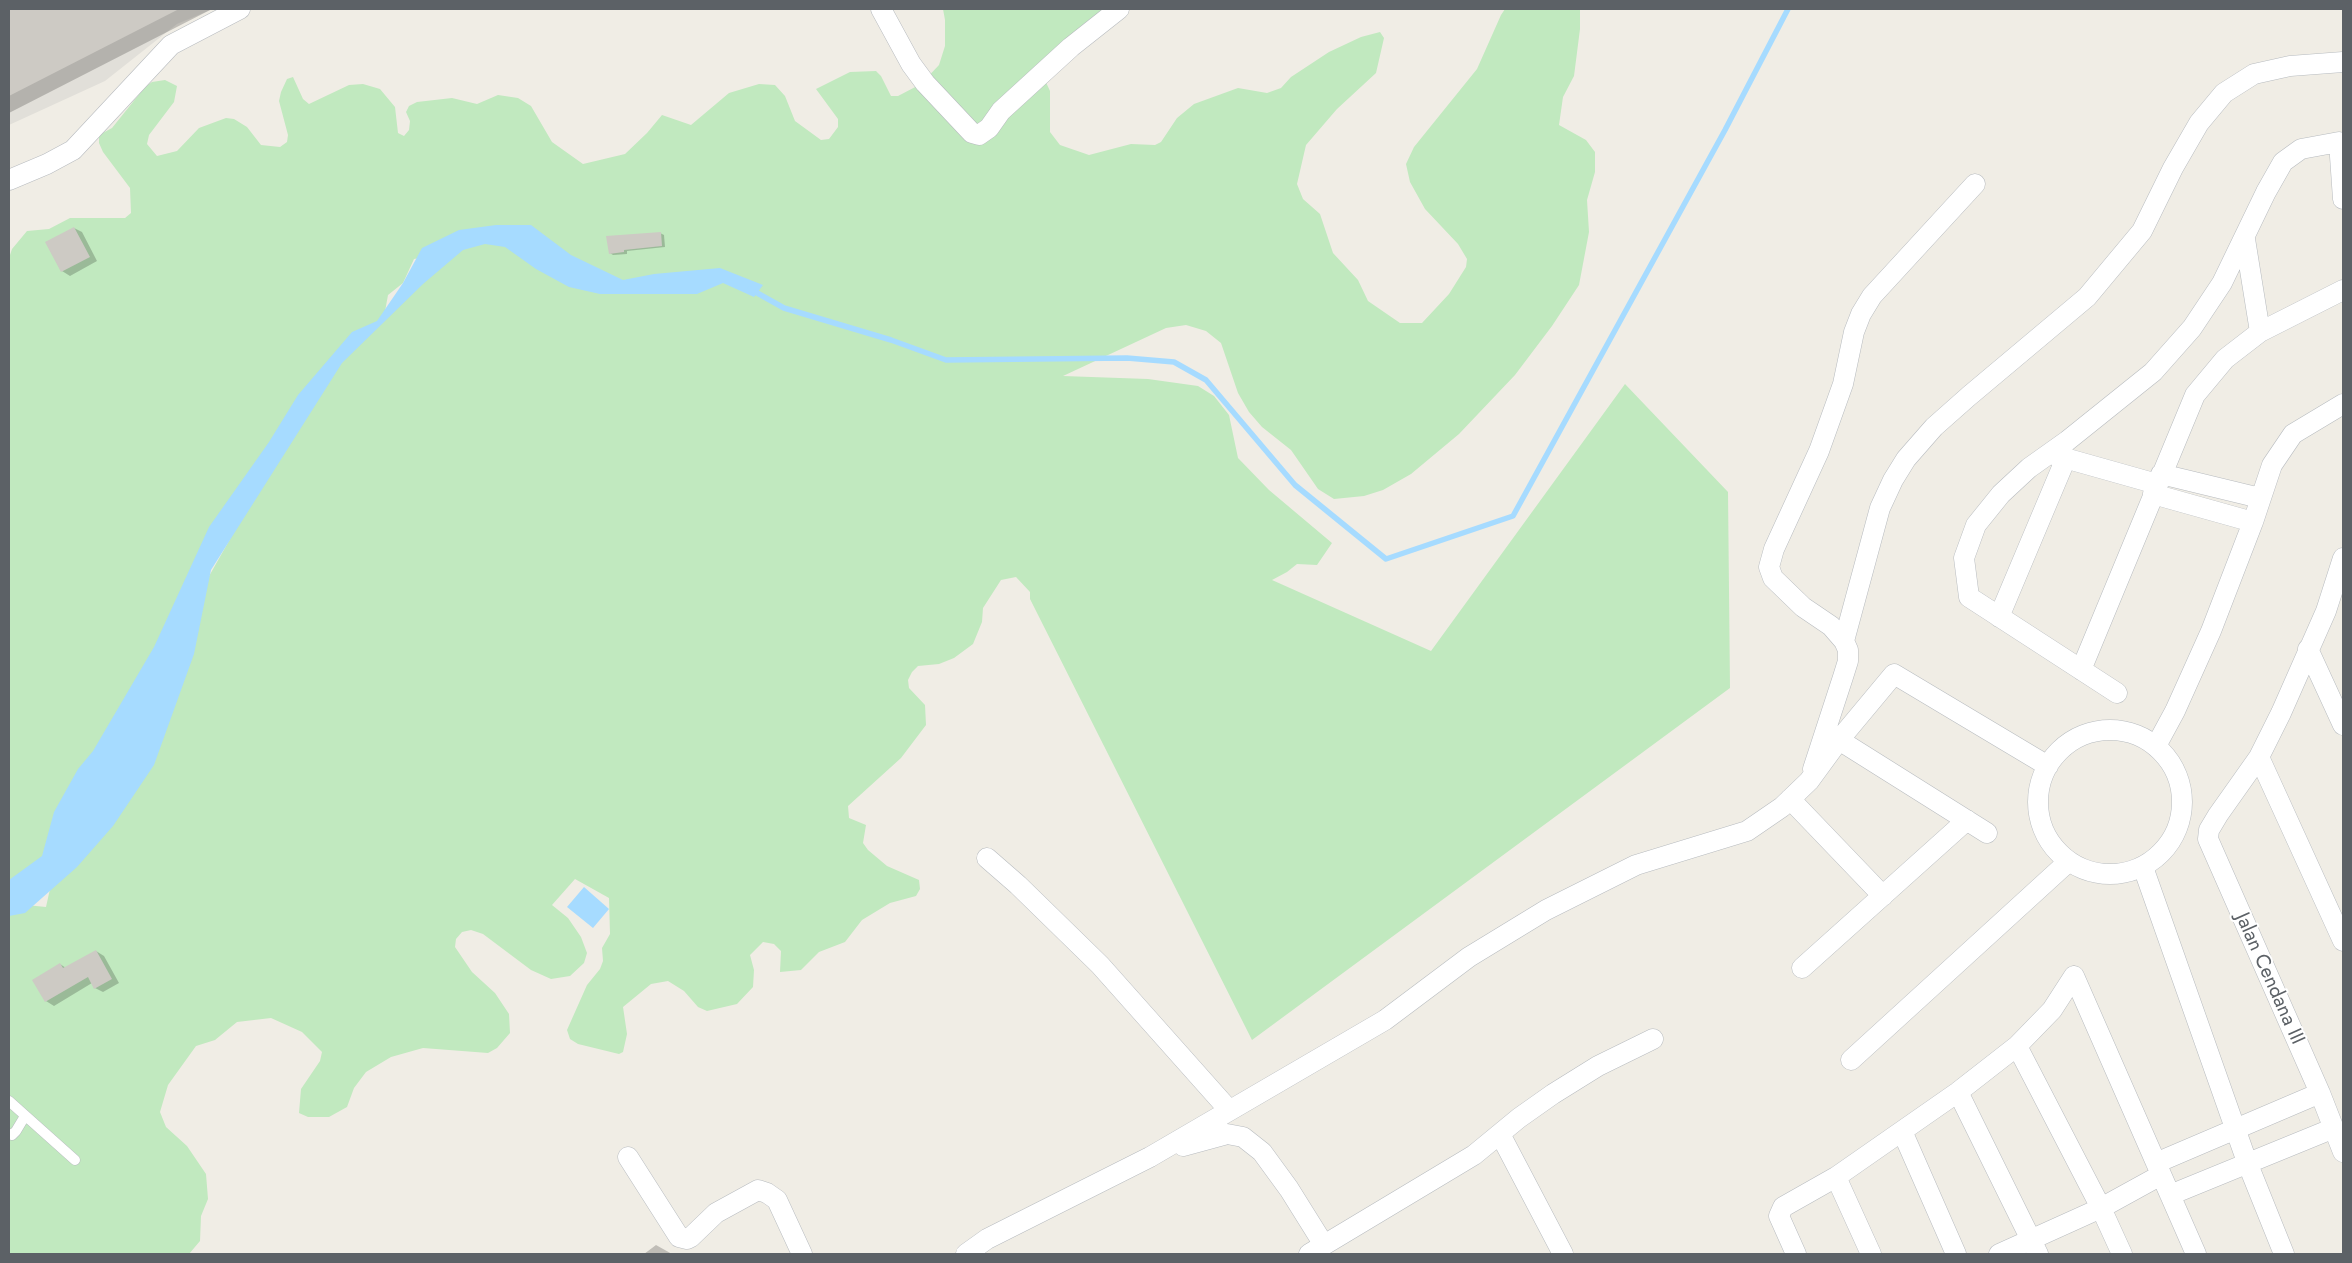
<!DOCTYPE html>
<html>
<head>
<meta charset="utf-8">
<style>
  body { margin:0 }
  #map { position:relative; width:2352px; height:1263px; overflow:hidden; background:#f0ede5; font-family:Jost,sans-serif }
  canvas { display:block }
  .frame { position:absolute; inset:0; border:10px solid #5c6166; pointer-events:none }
</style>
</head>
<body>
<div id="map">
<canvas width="2352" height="1263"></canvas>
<div class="frame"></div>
</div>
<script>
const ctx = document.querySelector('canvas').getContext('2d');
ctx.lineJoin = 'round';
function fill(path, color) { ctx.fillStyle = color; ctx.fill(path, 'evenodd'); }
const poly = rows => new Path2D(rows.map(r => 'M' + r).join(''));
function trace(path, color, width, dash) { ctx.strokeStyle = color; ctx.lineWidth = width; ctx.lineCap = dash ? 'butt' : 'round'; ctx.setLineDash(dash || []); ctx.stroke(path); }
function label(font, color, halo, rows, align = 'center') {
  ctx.font = font + ' Jost,sans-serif'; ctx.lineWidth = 4; ctx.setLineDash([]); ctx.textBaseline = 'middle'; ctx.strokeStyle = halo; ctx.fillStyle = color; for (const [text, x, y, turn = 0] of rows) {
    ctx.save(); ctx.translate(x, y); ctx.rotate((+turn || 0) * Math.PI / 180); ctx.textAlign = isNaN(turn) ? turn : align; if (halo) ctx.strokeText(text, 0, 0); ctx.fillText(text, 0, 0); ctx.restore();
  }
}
const industrial = poly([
  [9,9,213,9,177,24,105,81,9,125]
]);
const green = poly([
  [943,9,1124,9,1043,76,1050,91,1050,132,1060,145,1089,155,1131,144,1155,145,1161,142,1177,118,1194,104,1238,88,1267,93,1281,88,1291,77,1329,52,1361,37,1380,32,1384,38,1376,73,1337,109,1306,145,1297,184,1303,199,1320,214,1333,253,1358,280,1368,301,1400,323,1422,323,1449,294,1466,267,1467,259,1458,244,1425,209,1410,182,1406,164,1414,147,1477,69,1501,15,1505,9,1580,9,1580,29,1574,76,1563,97,1559,125,1586,140,1595,152,1595,172,1587,200,1589,232,1579,285,1552,326,1515,375,1459,434,1411,474,1383,490,1364,496,1334,499,1318,489,1291,450,1262,427,1249,412,1238,393,1221,343,1206,331,1186,325,1166,328,1063,376,1148,379,1198,386,1214,396,1229,415,1238,458,1269,490,1332,543,1317,565,1297,564,1287,572,1272,580,1431,651,1625,384,1728,492,1730,688,1252,1040,1030,599,1030,592,1016,577,1001,580,983,608,982,622,973,644,954,658,939,664,918,666,912,672,908,680,909,688,925,705,926,725,901,758,848,806,849,818,866,825,863,843,868,850,887,866,919,880,920,889,916,896,890,903,862,920,845,942,819,952,801,970,780,972,781,951,774,944,763,942,750,955,754,970,753,987,737,1004,707,1011,698,1007,684,991,668,981,651,984,623,1007,627,1034,623,1052,619,1054,578,1044,570,1039,567,1030,587,985,600,969,603,961,602,948,610,934,609,898,575,879,552,905,568,918,581,937,587,953,584,963,570,976,551,979,531,970,483,934,471,930,462,932,456,939,455,947,472,972,495,993,509,1014,510,1033,497,1048,488,1053,423,1048,391,1057,366,1072,354,1088,347,1107,329,1117,308,1117,299,1113,301,1089,320,1061,322,1052,302,1032,271,1018,237,1022,215,1040,196,1046,168,1085,160,1112,166,1127,187,1146,206,1174,208,1199,201,1216,200,1241,189,1254,9,1254,9,911,26,905,46,907,52,880,199,594,310,397,156,662,43,860,9,888,9,258,12,249,27,231,49,229,70,218,125,218,131,213,130,188,103,152,99,143,99,135,112,128,145,87,152,82,165,80,177,86,174,102,149,135,147,144,157,156,177,151,199,128,226,118,234,119,247,127,261,145,280,147,287,142,288,135,279,101,281,92,287,79,293,77,303,99,309,104,349,85,363,84,380,89,395,107,398,133,404,136,409,130,410,121,406,112,409,106,417,102,452,98,477,104,498,95,518,98,531,106,552,142,583,164,625,154,647,133,662,115,691,125,729,93,759,84,775,85,785,96,795,121,821,140,829,139,838,127,838,119,816,89,850,72,876,71,881,76,891,96,898,96,921,84,939,65,945,46,945,20],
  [433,256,384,317,388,295,403,283,414,259]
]);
const water = poly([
  [496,225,531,225,571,255,623,280,654,274,720,268,763,285,754,297,723,283,697,294,600,294,569,287,536,269,505,247,485,244,463,250,423,284,342,363,211,570,194,654,154,765,113,826,77,867,25,913,9,916,9,880,42,856,54,812,78,769,93,751,154,647,209,527,269,442,298,395,352,332,377,321,403,283,422,248,459,230],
  [584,887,609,909,593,928,567,907]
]);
const shadow = poly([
  [9,9,212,9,9,113],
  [74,228,82,232,97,261,70,276,62,271],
  [660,233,664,235,665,247,627,251,627,254,613,255,610,253],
  [96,951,104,956,119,983,103,992,95,988,92,983,54,1006,46,1001,60,964,66,968],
  [656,1245,672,1254,673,1254,644,1254]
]);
const stream = poly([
  [750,289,784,308,891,340,946,360,1127,358,1174,362,1206,380,1295,485,1386,559,1513,516,1725,130,1788,9]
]);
const building = poly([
  [9,9,179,9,9,96],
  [74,227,90,257,61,272,45,242],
  [661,232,662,246,624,250,624,252,609,254,606,236],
  [96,950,112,979,94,989,88,977,45,1002,32,980,60,963,63,968]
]);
const service = poly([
  [9,1101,75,1160],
  [9,1134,12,1135,16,1131,25,1116]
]);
const minor = poly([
  [881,9,911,64,925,83,972,133,979,135,989,128,1001,111,1071,47,1119,9],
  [9,180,47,164,73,150,171,45,240,9],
  [2245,239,2260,332],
  [2054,455,2157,484],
  [2161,474,2260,498],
  [2153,494,2253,522],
  [2343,558,2326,611,2281,713,2259,757,2218,815,2209,830,2208,839,2320,1093,2343,1152],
  [1999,617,2066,458],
  [1844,641,1880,508,1893,480,1906,459,1934,427,1969,396,2087,297,2142,231,2173,168,2199,123,2224,93,2254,74,2290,66,2343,62],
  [2308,649,2343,725],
  [2081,670,2195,395,2225,359,2260,332,2343,290],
  [2117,693,1969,597,1964,558,1976,525,2001,494,2029,468,2067,441,2153,372,2192,328,2222,283,2266,192,2283,162,2301,149,2339,142,2343,199],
  '2038 802a72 72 0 1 1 144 0a72 72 0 1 1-144 0Z',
  [1839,740,1987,833],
  [2156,746,2175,711,2211,631,2253,522,2272,465,2293,434,2343,404],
  [2259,757,2343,941],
  [1813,769,1843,677,1848,661,1848,650,1844,641,1831,626,1803,607,1773,578,1769,567,1774,549,1819,451,1843,384,1854,332,1861,314,1872,296,1975,184],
  [1790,799,1883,896],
  [987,858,1018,885,1100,965,1229,1110],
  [2143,867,2247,1162,2284,1254],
  [1802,968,1967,820],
  [2074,976,2196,1254],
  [2017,1046,2101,1208,2122,1254],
  [1851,1060,2068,862],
  [1958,1092,2038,1254],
  [1902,1131,1956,1254],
  [1500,1134,1563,1254],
  [1183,1146,1227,1134,1243,1137,1262,1152,1289,1189,1324,1245],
  [628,1157,679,1237,687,1239,691,1237,716,1213,758,1190,767,1193,777,1200,802,1254],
  [2156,1163,2320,1093],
  [1836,1177,1871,1254],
  [2170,1195,2334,1128],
  [966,1254,987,1239,1150,1157,1385,1020,1469,957,1546,910,1636,865,1747,831,1782,807,1809,781,1839,740,1894,674,2048,766],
  [1309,1254,1474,1155,1519,1118,1553,1094,1598,1066,1653,1039],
  [1796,1254,1779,1216,1783,1207,1836,1177,1958,1092,2017,1046,2052,1010,2074,976],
  [1999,1254,2101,1208,2161,1175]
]);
const streetNames = [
  ["Jalan Cendana III",2269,979,66]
];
fill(industrial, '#e1dfd9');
fill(green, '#c1e9bf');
fill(water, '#a6dbff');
fill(shadow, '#0003');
trace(stream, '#a6dbff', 5.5);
fill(building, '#cdcac4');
trace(service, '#b7bbbf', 11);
trace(minor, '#b7bbbf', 21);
trace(service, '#fff', 10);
trace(minor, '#fff', 20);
label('20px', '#5c6166', '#fff', streetNames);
</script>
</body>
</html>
